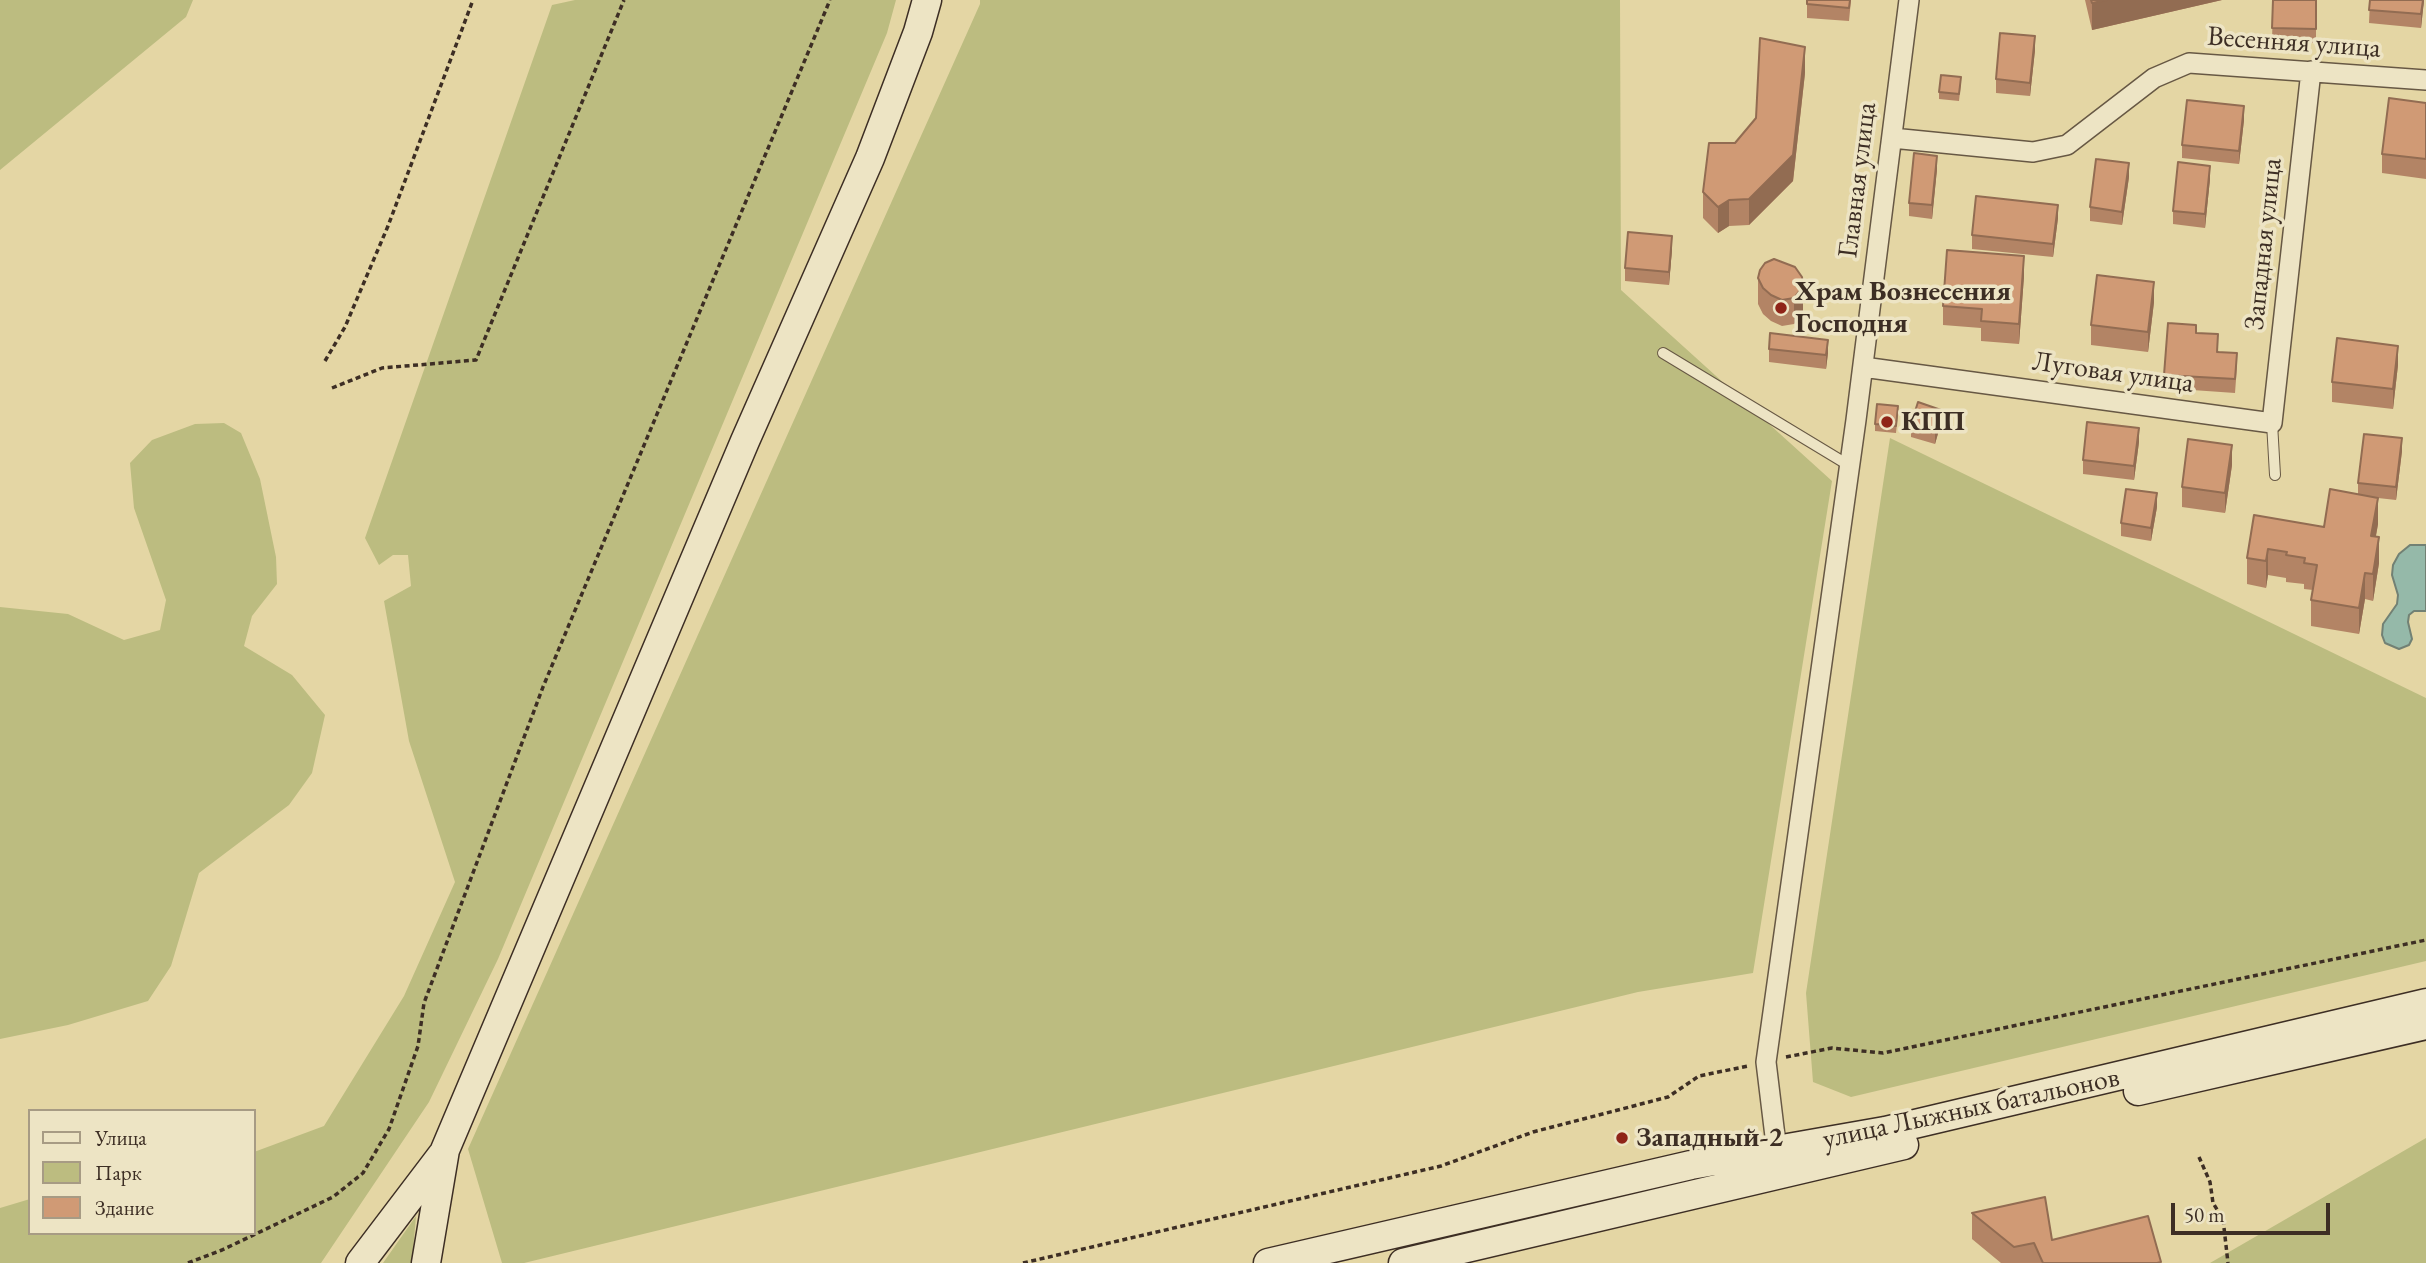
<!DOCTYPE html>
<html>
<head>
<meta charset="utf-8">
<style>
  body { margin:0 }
  #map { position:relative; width:2426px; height:1263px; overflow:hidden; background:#e4d6a4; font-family:"EB Garamond",serif }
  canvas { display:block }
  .legend { position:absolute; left:28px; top:1109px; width:228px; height:126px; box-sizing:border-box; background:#ede4c4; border:2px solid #a79b84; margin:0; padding:9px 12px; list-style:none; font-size:21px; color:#3d2e24 }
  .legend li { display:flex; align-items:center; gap:14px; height:35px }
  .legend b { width:35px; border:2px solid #a79b84 }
  .scale { position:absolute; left:2171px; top:1203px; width:159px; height:32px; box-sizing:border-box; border:4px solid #3d2e24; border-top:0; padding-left:9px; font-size:21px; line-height:24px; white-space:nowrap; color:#3d2e24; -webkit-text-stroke:5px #ede4c4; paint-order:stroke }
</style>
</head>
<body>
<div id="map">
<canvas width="2426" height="1263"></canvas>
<ul class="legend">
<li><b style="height:9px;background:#ede4c4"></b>Улица</li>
<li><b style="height:19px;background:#bcbc80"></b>Парк</li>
<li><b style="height:19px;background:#d09a75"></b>Здание</li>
</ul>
<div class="scale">50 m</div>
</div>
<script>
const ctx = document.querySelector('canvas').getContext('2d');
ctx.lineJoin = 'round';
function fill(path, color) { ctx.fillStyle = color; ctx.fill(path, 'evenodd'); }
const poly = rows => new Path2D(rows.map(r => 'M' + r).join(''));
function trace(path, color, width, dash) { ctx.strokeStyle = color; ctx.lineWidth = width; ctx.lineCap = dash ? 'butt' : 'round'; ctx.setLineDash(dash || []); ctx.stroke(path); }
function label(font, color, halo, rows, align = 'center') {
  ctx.font = font + ' "EB Garamond",serif'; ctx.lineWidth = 7; ctx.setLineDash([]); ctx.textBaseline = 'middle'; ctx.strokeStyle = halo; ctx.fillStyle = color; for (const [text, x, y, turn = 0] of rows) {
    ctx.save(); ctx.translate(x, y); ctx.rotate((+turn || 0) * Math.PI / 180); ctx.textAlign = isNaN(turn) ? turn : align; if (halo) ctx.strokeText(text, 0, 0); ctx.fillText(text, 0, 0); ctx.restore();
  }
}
const green = poly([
  [0,0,193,0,186,17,0,170],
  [575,0,896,0,887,33,498,959,429,1102,321,1263,0,1263,0,1208,30,1199,30,1233,254,1233,254,1152,324,1126,404,996,455,882,409,741,384,601,411,586,408,555,393,555,379,565,365,538,552,5],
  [980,0,1620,0,1621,290,1832,481,1753,973,1638,992,524,1263,502,1263,468,1149,980,4],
  [224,423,241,433,260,479,276,557,277,584,252,616,244,646,292,675,325,715,312,773,289,805,199,873,171,966,148,1001,68,1025,0,1039,0,607,68,614,124,640,160,630,166,600,134,508,130,463,152,440,195,424],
  [1890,438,2426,698,2426,961,1851,1097,1813,1082,1806,993],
  [2426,1138,2426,1263,2210,1263],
  [416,1216,412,1263,383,1263]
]);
const water = poly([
  [2410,545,2426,545,2426,611,2414,611,2409,615,2408,622,2412,639,2409,645,2399,649,2385,643,2382,635,2383,624,2397,604,2398,595,2392,575,2393,565,2399,554,2410,545]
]);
const path = poly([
  [325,361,345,327,388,226,473,0],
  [332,388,382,368,476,360,624,0],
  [1786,1057,1832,1048,1883,1053,2426,940],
  [2199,1157,2210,1182,2213,1203,2223,1219,2228,1263],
  [188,1263,222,1250,333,1197,363,1173,389,1129,418,1046,424,1003,543,687,830,0],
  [1023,1263,1441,1166,1533,1132,1668,1097,1699,1076,1748,1066]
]);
const lane = poly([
  [1663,353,1850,466],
  [2272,423,2275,475]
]);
const street = poly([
  [1892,138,2033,152,2067,145,2154,78,2189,63,2426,80],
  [1863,367,2272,423,2311,71],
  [1778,1161,1766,1062,1856,420,1909,0]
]);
const secondary = poly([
  [2138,1091,2426,1025],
  [360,1263,442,1155],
  [426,1263,445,1150,745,441,870,158,918,32,927,0],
  [1268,1263,1691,1165,1885,1131,2426,1003],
  [1403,1263,1904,1145]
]);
const wall = poly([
  [1807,0,1851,0,1849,21,1807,18],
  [2085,0,2222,0,2092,30],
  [2273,0,2316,0,2316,43,2272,42],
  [2370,0,2424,0,2421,28,2369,23],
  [2035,50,2030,96,1996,93,1996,79],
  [1805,73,1793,181,1749,225,1729,226,1718,233,1703,218,1703,192,1735,143],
  [1961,83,1959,101,1939,99,1939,92],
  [2426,103,2426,179,2382,173,2382,154],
  [2244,120,2239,164,2182,158,2182,145],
  [1937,169,1932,219,1909,216,1909,203],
  [2129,177,2122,225,2090,221,2090,207],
  [2210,179,2205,228,2173,224,2173,211],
  [2058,218,2053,257,1972,249,1972,235],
  [1672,249,1669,285,1625,281,1625,268],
  [1774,259,1803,312,1794,324,1782,326,1771,321,1763,314,1758,304,1758,278],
  [2024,276,2019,344,1981,341,1981,328,1943,325,1943,306],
  [2154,302,2148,352,2091,345,2091,325],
  [2196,333,2237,366,2235,393,2164,388,2164,375],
  [1769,349,1828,353,1826,369,1769,362],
  [2398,365,2393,409,2332,402,2332,382],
  [1898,413,1896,433,1875,431,1875,424],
  [1941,423,1935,444,1911,437,1911,424],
  [2139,442,2134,480,2083,474,2083,460],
  [2402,451,2396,500,2378,498,2378,524,2376,536,2379,563,2373,601,2365,599,2359,634,2311,626,2311,600,2313,590,2304,589,2304,584,2286,582,2286,578,2268,575,2266,588,2247,584,2247,558,2324,527,2358,494,2358,483],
  [2232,465,2225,513,2182,507,2182,487],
  [2157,507,2151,541,2121,536,2121,523],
  [1972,1213,2052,1240,2161,1263,2001,1263,1972,1239]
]);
const shadedWall = poly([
  [2107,0,2222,0,2092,30,2092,3],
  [2423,0,2424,0,2421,28,2421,14],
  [2035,36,2035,50,2030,96,2030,83],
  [1805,47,1805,73,1793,181,1749,225,1749,199],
  [2244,106,2244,120,2239,164,2239,151],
  [1937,156,1937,169,1932,219,1932,205],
  [2129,163,2129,177,2122,225,2122,212],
  [2210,166,2210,179,2205,228,2205,214],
  [1729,200,1729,226,1718,233,1718,207],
  [2058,205,2058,218,2053,257,2053,244],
  [1672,236,1672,249,1669,285,1669,272],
  [2024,256,2024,276,2019,344,2019,324],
  [2154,282,2154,302,2148,352,2148,332],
  [1803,286,1803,312,1794,324,1794,298],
  [1828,340,1828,353,1826,369,1826,355],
  [2398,346,2398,365,2393,409,2393,389],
  [1941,410,1941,423,1935,444,1935,431],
  [2139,428,2139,442,2134,480,2134,466],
  [2402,438,2402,451,2396,500,2396,487],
  [2232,445,2232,465,2225,513,2225,493],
  [2157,493,2157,507,2151,541,2151,528],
  [2378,498,2378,524,2371,562,2371,536],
  [2379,537,2379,563,2373,601,2373,574],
  [2268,549,2268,575,2266,588,2266,561],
  [2365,573,2365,599,2359,634,2359,608]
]);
const building = poly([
  [1807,0,1850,0,1849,8,1807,4,1807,0],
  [2091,0,2107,0,2092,3,2091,0],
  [2273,0,2316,0,2316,29,2272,28,2273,0],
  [2370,0,2423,0,2421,14,2369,10,2370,0],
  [2000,33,2035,36,2030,83,1996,79,2000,33],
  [1760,38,1805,47,1793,155,1749,199,1729,200,1718,207,1703,192,1709,143,1735,143,1756,118,1760,38],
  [1941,75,1961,77,1959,94,1939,92,1941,75],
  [2389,98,2426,103,2426,159,2382,154,2389,98],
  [2187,100,2244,106,2239,151,2182,145,2187,100],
  [1914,153,1937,156,1932,205,1909,203,1914,153],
  [2096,159,2129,163,2122,212,2090,207,2096,159],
  [2178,162,2210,166,2205,214,2173,211,2178,162],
  [1976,196,2058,205,2053,244,1972,235,1976,196],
  [1628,232,1672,236,1669,272,1625,268,1628,232],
  [1947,250,2024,256,2019,324,1981,321,1982,309,1943,306,1947,250],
  [1774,259,1795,267,1802,277,1803,286,1794,298,1782,300,1771,295,1763,288,1758,278,1760,270,1765,263,1774,259],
  [2097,275,2154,282,2148,332,2091,325,2097,275],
  [2168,323,2196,325,2196,333,2218,334,2217,352,2237,353,2235,379,2164,375,2168,323],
  [1770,333,1828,340,1826,355,1769,349,1770,333],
  [2337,338,2398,346,2393,389,2332,382,2337,338],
  [1918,402,1941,410,1935,431,1911,424,1918,402],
  [1877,404,1898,406,1896,426,1875,424,1877,404],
  [2087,422,2139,428,2134,466,2083,460,2087,422],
  [2364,434,2402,438,2396,487,2358,483,2364,434],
  [2188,439,2232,445,2225,493,2182,487,2188,439],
  [2126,489,2157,493,2151,528,2121,523,2126,489],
  [2330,489,2378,498,2371,536,2379,537,2373,574,2365,573,2359,608,2311,600,2317,565,2304,563,2305,558,2286,555,2287,552,2268,549,2266,561,2247,558,2254,515,2324,527,2330,489],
  [2045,1197,2052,1240,2148,1216,2161,1262,2157,1263,2043,1263,2034,1243,2014,1247,1972,1213,2045,1197]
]);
const markers = [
  [1781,308,7,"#8f2418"],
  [1887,422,7,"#8f2418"],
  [1622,1138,7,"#8f2418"]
];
const streetNames = [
  ["Весенняя улица",2294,43,4],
  ["Главная улица",1858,180,-83],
  ["Западная улица",2264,244,-84],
  ["Луговая улица",2113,373,8],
  ["улица Лыжных батальонов",1971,1109,-12]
];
const poiNames = [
  ["Храм Вознесения",1795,292],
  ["Господня",1795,324],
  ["КПП",1901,422],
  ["Западный-2",1636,1138]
];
fill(green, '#bcbc80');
fill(water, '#95b9a9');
trace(water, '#728174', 2);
trace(lane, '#675844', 12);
trace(street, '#675844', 22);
trace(secondary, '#3d2e24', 31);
trace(path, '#3d2e24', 3.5, [5, 3.5]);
trace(lane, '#ede4c4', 10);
trace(street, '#ede4c4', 19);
trace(secondary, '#ede4c4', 28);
fill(wall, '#b38465');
fill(shadedWall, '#926c52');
fill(building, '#d09a75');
trace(building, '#926c52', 2);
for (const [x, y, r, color] of markers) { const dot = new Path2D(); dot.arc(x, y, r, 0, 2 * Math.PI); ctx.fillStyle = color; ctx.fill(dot); trace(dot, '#ede4c4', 2.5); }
label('28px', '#3d2e24', '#ede4c4', streetNames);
label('bold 28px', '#3d2e24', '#ede4c4', poiNames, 'left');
</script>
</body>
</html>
